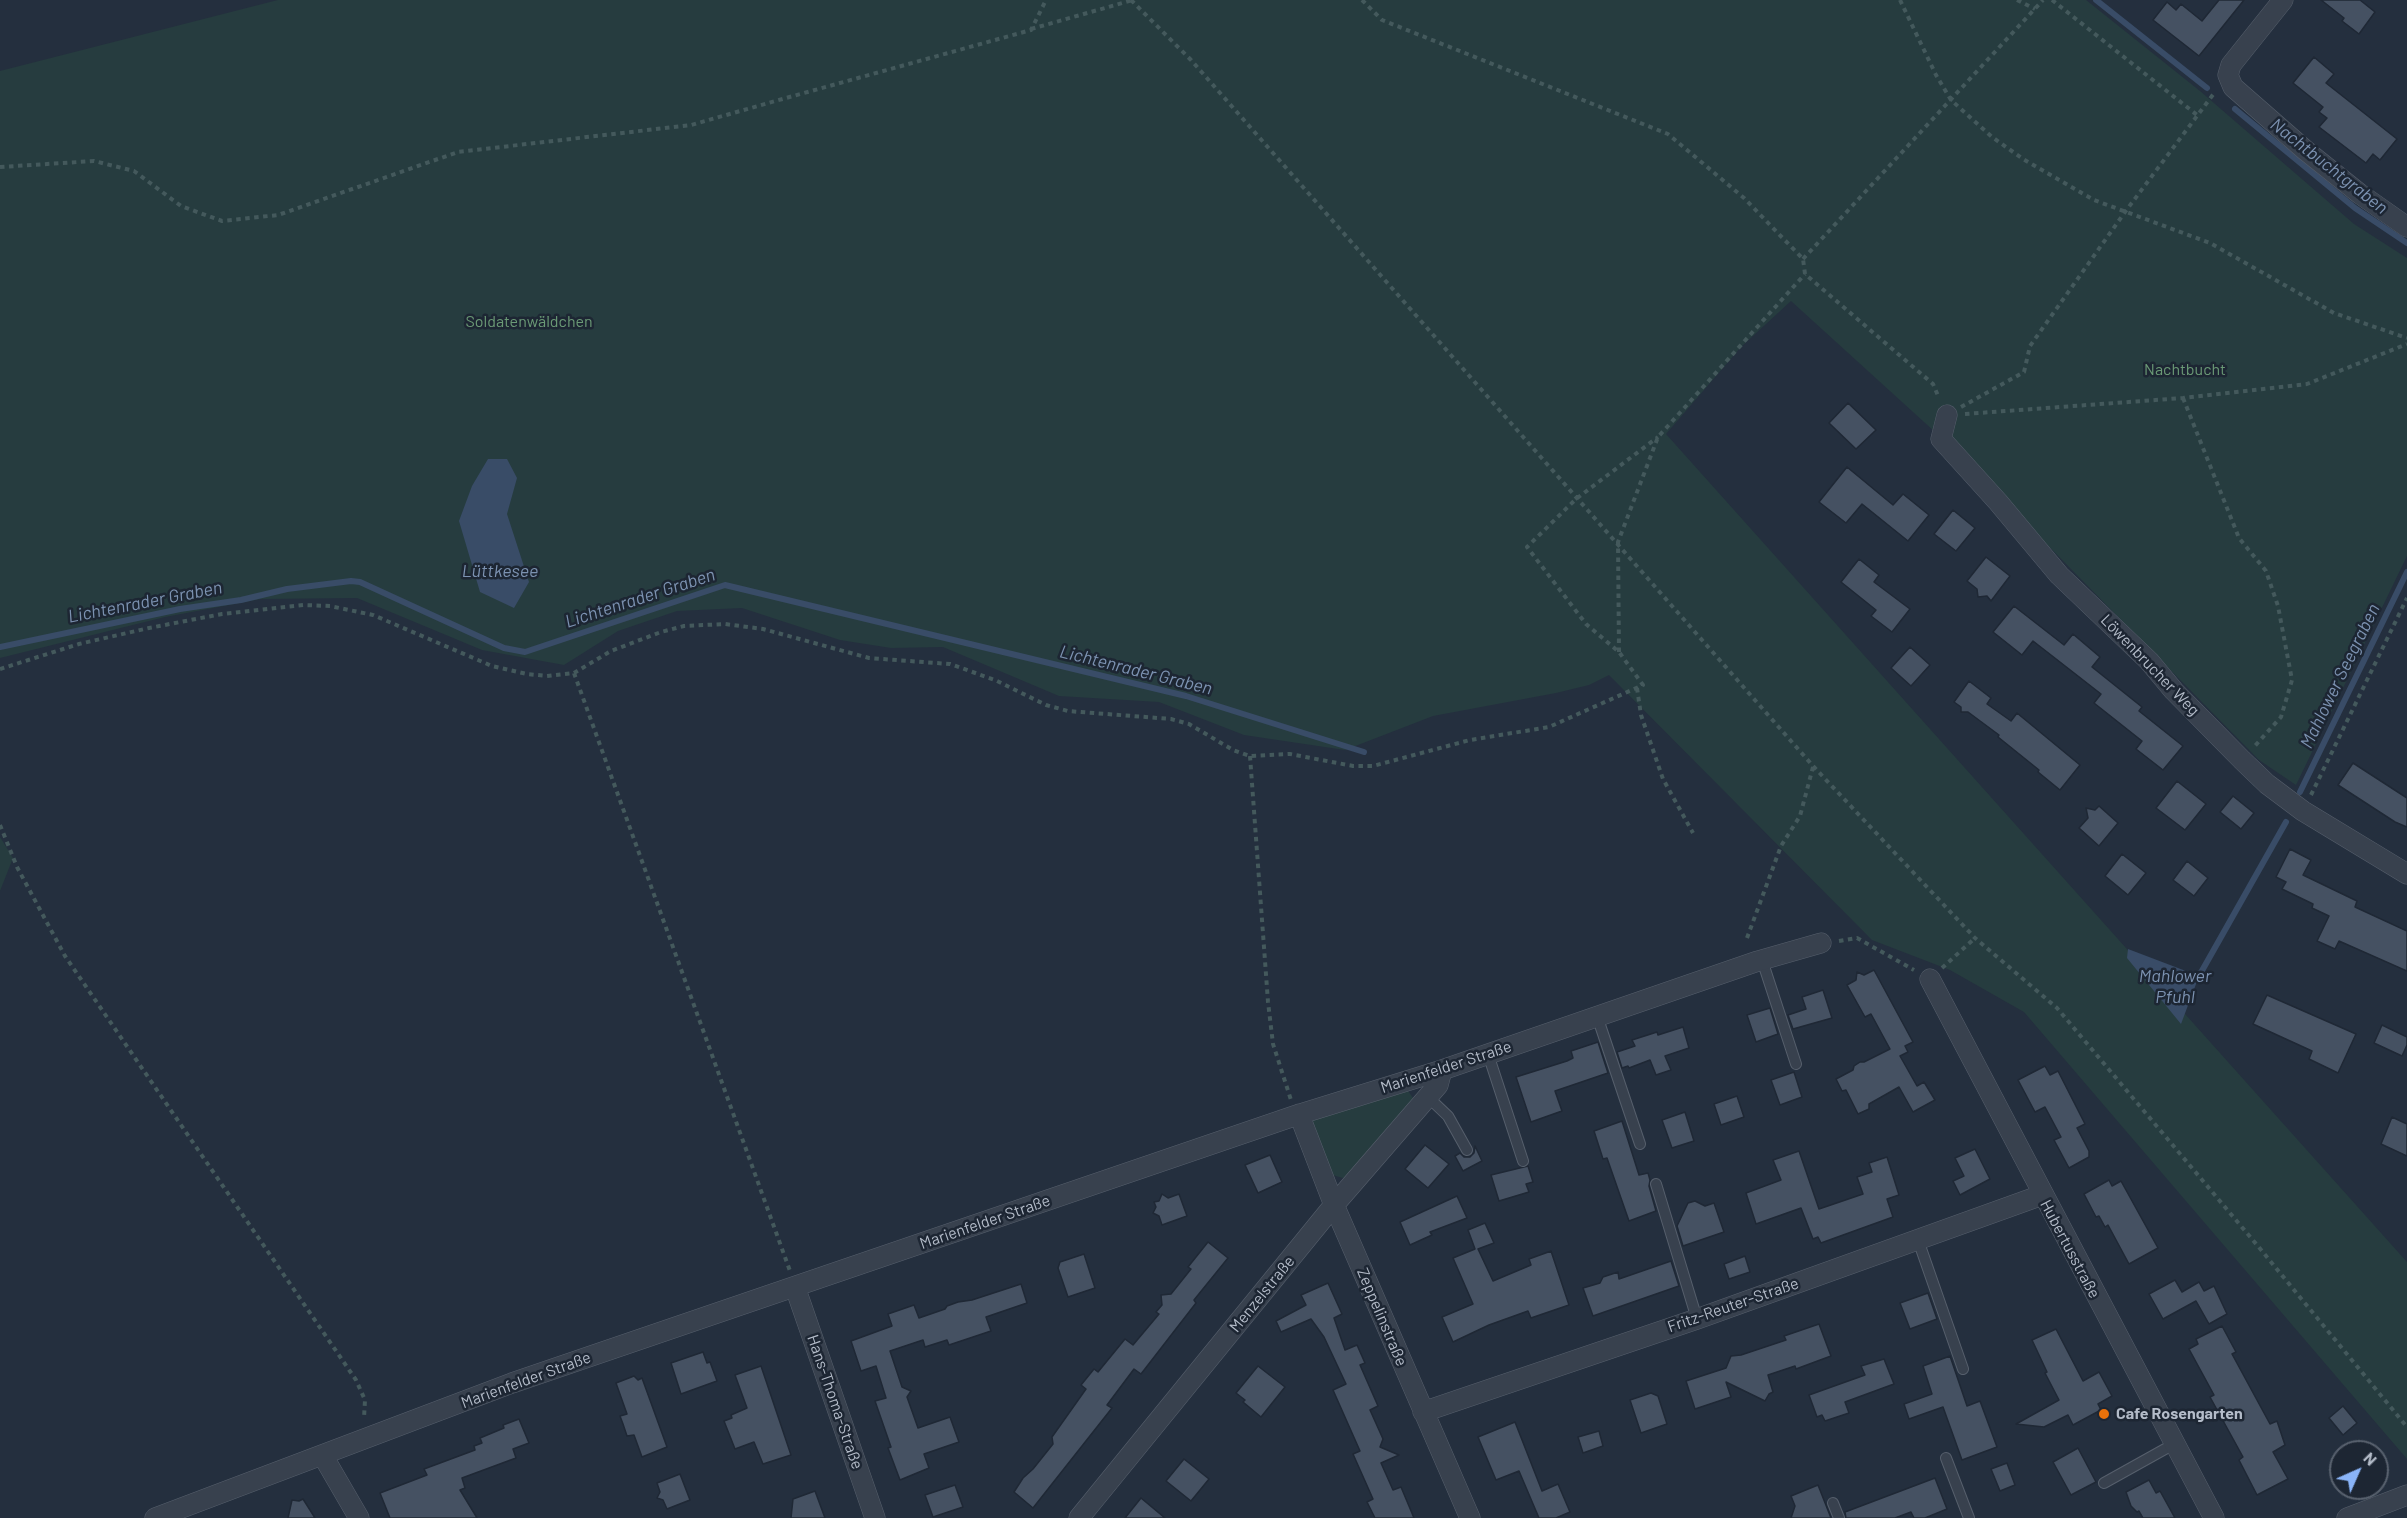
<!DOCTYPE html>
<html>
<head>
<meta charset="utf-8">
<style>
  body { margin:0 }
  #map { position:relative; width:2407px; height:1518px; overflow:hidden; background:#242f3e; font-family:Barlow,sans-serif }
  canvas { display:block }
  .north { position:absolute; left:2329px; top:1440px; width:60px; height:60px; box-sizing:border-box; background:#1d2633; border:2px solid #59626f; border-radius:50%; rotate:45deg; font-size:16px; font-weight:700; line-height:24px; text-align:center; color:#b4bcc9 }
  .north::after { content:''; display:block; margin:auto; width:21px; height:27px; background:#8ab4f8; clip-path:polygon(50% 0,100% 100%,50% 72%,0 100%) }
</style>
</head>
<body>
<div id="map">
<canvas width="2407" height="1518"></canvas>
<div class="north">N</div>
</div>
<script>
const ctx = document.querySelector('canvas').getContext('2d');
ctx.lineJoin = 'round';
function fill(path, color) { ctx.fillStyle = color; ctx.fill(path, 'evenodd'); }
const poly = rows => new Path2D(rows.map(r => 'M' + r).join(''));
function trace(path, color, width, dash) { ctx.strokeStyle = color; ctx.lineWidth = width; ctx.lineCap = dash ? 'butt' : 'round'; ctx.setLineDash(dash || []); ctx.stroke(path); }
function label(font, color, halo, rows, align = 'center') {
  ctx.font = font + ' Barlow,sans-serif'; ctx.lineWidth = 5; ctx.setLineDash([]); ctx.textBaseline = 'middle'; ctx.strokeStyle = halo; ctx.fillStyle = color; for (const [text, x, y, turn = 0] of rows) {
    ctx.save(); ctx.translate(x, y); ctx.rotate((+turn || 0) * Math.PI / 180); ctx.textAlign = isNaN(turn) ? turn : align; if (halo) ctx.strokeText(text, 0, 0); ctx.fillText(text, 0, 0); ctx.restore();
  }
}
const green = poly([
  [278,0,2086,0,2200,91,2354,224,2407,258,2407,556,2296,785,2259,760,1946,442,1791,301,1741,347,1666,434,2407,1262,2407,1459,2024,1012,1950,970,1872,940,1609,675,1589,685,1556,693,1433,716,1345,750,1244,735,1159,702,1059,696,943,647,891,648,840,640,742,608,677,611,618,631,564,665,482,650,357,598,261,599,165,617,0,658,0,71],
  [0,837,13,858,0,891],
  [1406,1088,1416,1102,1347,1179,1332,1175,1311,1118]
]);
const water = poly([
  [488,459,507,459,517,478,507,514,529,582,514,608,480,592,459,521,472,486],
  [2128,949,2199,976,2181,1024,2127,958]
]);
const stream = poly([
  [2096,0,2207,88],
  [2235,109,2355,208,2407,243],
  [0,647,180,609,241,600,287,589,351,581,360,582,504,648,525,652,725,585,1186,696,1364,752],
  [2300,792,2407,572],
  [2191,974,2199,976,2286,822]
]);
const building = poly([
  [2219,0,2244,0,2199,56,2153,20,2167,2,2176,10,2181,4,2202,21,2219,0],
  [2321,0,2360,0,2375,12,2359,34,2342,21,2344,18,2321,0],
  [2314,57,2334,74,2326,83,2397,139,2380,160,2373,154,2366,163,2319,127,2327,118,2319,112,2323,107,2293,83,2314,57],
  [1848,403,1876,430,1856,449,1829,423,1848,403],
  [1847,467,1893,505,1903,494,1929,515,1908,541,1862,504,1846,523,1819,502,1847,467],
  [1953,510,1975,528,1956,551,1934,534,1953,510],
  [1986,557,2010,576,1991,601,1987,596,1978,597,1977,589,1967,581,1986,557],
  [1859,559,1879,575,1874,582,1910,609,1892,632,1871,616,1876,610,1841,582,1859,559],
  [2014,606,2064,645,2073,634,2100,657,2092,667,2142,707,2139,711,2183,746,2163,770,2136,749,2142,741,2094,703,2101,694,2033,641,2022,655,1993,632,2014,606],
  [1910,647,1930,665,1911,686,1891,668,1910,647],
  [1969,681,1991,698,1987,704,2011,721,2017,713,2080,765,2060,790,2038,772,2039,770,1998,737,1999,735,1968,712,1961,712,1961,707,1954,702,1969,681],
  [2353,763,2407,798,2407,827,2395,822,2338,785,2353,763],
  [2177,781,2206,804,2185,830,2156,808,2177,781],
  [2233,796,2254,813,2241,829,2220,812,2233,796],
  [2099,806,2118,823,2099,846,2079,828,2088,818,2086,808,2095,810,2099,806],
  [2290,849,2311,860,2303,875,2357,901,2355,907,2407,931,2407,971,2339,941,2335,949,2317,941,2329,916,2312,908,2313,904,2282,889,2286,882,2276,877,2290,849],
  [2122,854,2146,873,2128,895,2105,876,2122,854],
  [2187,861,2208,878,2194,896,2173,880,2187,861],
  [1874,970,1913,1042,1905,1046,1908,1052,1900,1056,1917,1086,1924,1082,1935,1100,1913,1112,1899,1087,1869,1104,1869,1109,1858,1114,1846,1090,1842,1091,1836,1079,1853,1070,1854,1066,1860,1062,1864,1062,1890,1049,1871,1014,1865,1017,1847,985,1856,980,1857,972,1864,975,1874,970],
  [1823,990,1832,1018,1793,1029,1788,1015,1806,1009,1802,997,1823,990],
  [2267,995,2356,1034,2338,1073,2309,1059,2312,1051,2253,1024,2267,995],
  [1770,1008,1778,1034,1756,1042,1747,1015,1770,1008],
  [2382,1025,2407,1037,2407,1045,2402,1056,2374,1043,2382,1025],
  [1683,1027,1689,1048,1665,1056,1671,1070,1656,1075,1650,1060,1629,1068,1628,1066,1622,1068,1617,1052,1635,1046,1632,1040,1657,1032,1658,1035,1683,1027],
  [1598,1042,1608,1073,1555,1091,1562,1111,1531,1122,1516,1077,1567,1061,1573,1058,1571,1051,1598,1042],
  [2045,1066,2050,1075,2058,1071,2085,1124,2077,1128,2089,1151,2089,1157,2069,1168,2054,1140,2061,1137,2045,1107,2035,1112,2018,1080,2045,1066],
  [1794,1072,1802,1097,1780,1105,1771,1080,1794,1072],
  [1737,1096,1744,1117,1721,1125,1714,1104,1737,1096],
  [1685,1112,1694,1141,1672,1148,1662,1120,1685,1112],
  [2392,1117,2407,1124,2407,1156,2381,1144,2392,1117],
  [1622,1121,1639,1175,1648,1173,1650,1180,1649,1186,1656,1211,1629,1221,1607,1158,1603,1159,1594,1131,1622,1121],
  [1425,1145,1449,1164,1428,1188,1405,1169,1425,1145],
  [1475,1146,1482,1161,1463,1171,1455,1156,1460,1153,1464,1157,1470,1157,1474,1153,1475,1146],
  [1975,1149,1990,1179,1960,1195,1953,1181,1964,1176,1955,1158,1975,1149],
  [1799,1151,1819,1209,1863,1194,1857,1177,1872,1172,1869,1163,1887,1157,1899,1195,1887,1199,1893,1217,1821,1243,1818,1237,1813,1239,1801,1208,1756,1224,1746,1193,1781,1180,1773,1160,1799,1151],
  [1270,1155,1282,1182,1258,1193,1245,1165,1270,1155],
  [1528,1166,1533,1182,1526,1184,1529,1192,1499,1201,1491,1175,1528,1166],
  [2109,1180,2112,1186,2121,1181,2158,1248,2129,1264,2108,1225,2105,1227,2099,1216,2096,1217,2084,1194,2109,1180],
  [1162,1194,1168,1198,1179,1194,1187,1216,1162,1225,1159,1216,1153,1213,1156,1207,1154,1202,1159,1201,1162,1194],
  [1457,1196,1467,1218,1430,1232,1432,1235,1410,1245,1400,1222,1457,1196],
  [1695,1201,1705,1206,1714,1203,1724,1232,1683,1246,1677,1226,1688,1203,1695,1201],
  [1485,1223,1494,1243,1478,1249,1493,1281,1531,1265,1529,1259,1551,1251,1569,1305,1531,1318,1528,1311,1489,1325,1453,1342,1442,1317,1473,1304,1453,1258,1475,1249,1468,1230,1485,1223],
  [1208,1242,1228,1258,1194,1300,1196,1303,1141,1374,1134,1369,1107,1405,1112,1408,1033,1508,1014,1492,1023,1478,1033,1469,1053,1444,1052,1437,1086,1389,1081,1385,1094,1369,1098,1372,1125,1339,1133,1345,1159,1314,1156,1312,1162,1305,1161,1295,1171,1294,1191,1269,1188,1267,1208,1242],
  [1084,1254,1095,1288,1068,1297,1058,1268,1060,1262,1084,1254],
  [1745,1256,1750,1272,1729,1279,1724,1264,1745,1256],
  [1671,1261,1679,1286,1593,1316,1583,1288,1600,1283,1603,1277,1618,1272,1619,1279,1671,1261],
  [2175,1280,2182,1292,2199,1282,2204,1291,2214,1286,2227,1314,2209,1324,2196,1301,2163,1319,2149,1294,2175,1280],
  [1328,1283,1342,1314,1334,1318,1345,1350,1357,1345,1365,1363,1360,1365,1378,1406,1370,1410,1383,1439,1380,1447,1399,1455,1381,1463,1393,1490,1401,1487,1414,1518,1375,1518,1367,1502,1373,1499,1353,1454,1360,1451,1333,1390,1346,1384,1324,1337,1311,1319,1281,1332,1276,1321,1306,1305,1301,1295,1328,1283],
  [1021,1284,1027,1303,986,1317,991,1331,949,1345,947,1340,925,1347,923,1340,890,1351,902,1387,911,1391,907,1397,918,1428,950,1417,959,1442,924,1454,929,1468,900,1480,888,1448,891,1447,875,1401,886,1398,876,1366,861,1371,851,1341,892,1326,888,1314,914,1305,919,1318,945,1309,947,1306,958,1302,972,1300,1021,1284],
  [1928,1293,1937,1319,1910,1329,1900,1303,1928,1293],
  [1819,1324,1831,1356,1796,1369,1795,1366,1768,1375,1773,1392,1769,1394,1765,1401,1726,1382,1731,1397,1695,1409,1686,1381,1726,1368,1731,1356,1741,1355,1786,1340,1784,1336,1819,1324],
  [2222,1326,2236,1352,2232,1354,2270,1424,2277,1421,2285,1445,2273,1452,2288,1479,2257,1495,2239,1460,2243,1457,2210,1397,2214,1395,2189,1349,2198,1344,2196,1339,2222,1326],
  [2056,1329,2083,1381,2099,1372,2112,1396,2098,1404,2101,1410,2073,1425,2068,1415,2044,1427,2016,1424,2059,1400,2045,1373,2047,1372,2032,1340,2056,1329],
  [703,1352,707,1363,710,1362,717,1381,681,1394,671,1363,703,1352],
  [1950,1356,1967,1406,1980,1401,1997,1447,1962,1460,1943,1407,1909,1419,1904,1404,1932,1394,1923,1366,1950,1356],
  [1884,1359,1894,1384,1845,1402,1849,1413,1825,1421,1822,1415,1817,1417,1809,1395,1865,1375,1861,1366,1884,1359],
  [761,1366,791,1455,763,1464,754,1442,735,1449,724,1421,732,1418,731,1415,747,1408,735,1375,761,1366],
  [1258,1366,1285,1387,1261,1417,1243,1402,1245,1400,1236,1393,1258,1366],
  [634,1376,638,1380,642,1378,667,1447,642,1457,634,1435,627,1436,623,1424,620,1416,627,1414,616,1383,634,1376],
  [1651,1393,1658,1396,1667,1424,1641,1433,1630,1400,1651,1393],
  [2343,1406,2357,1423,2343,1435,2329,1418,2343,1406],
  [519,1419,529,1443,513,1449,516,1458,462,1478,465,1488,460,1490,477,1518,390,1518,380,1493,427,1475,424,1469,475,1450,474,1446,482,1443,480,1438,504,1428,503,1425,519,1419],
  [1515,1422,1542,1491,1558,1484,1570,1512,1556,1518,1539,1518,1519,1471,1496,1480,1478,1437,1515,1422],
  [1599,1431,1603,1446,1583,1453,1578,1437,1599,1431],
  [2078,1448,2096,1482,2071,1495,2053,1462,2078,1448],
  [1184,1459,1209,1479,1191,1501,1166,1481,1184,1459],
  [2007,1463,2015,1485,2000,1491,1991,1469,2007,1463],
  [680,1474,690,1500,667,1509,663,1500,657,1498,660,1492,657,1483,680,1474],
  [1935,1478,1947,1509,1925,1518,1914,1518,1911,1512,1895,1518,1846,1518,1845,1512,1935,1478],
  [2149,1480,2156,1493,2160,1491,2175,1518,2143,1518,2139,1511,2137,1512,2131,1506,2126,1492,2149,1480],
  [955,1485,963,1507,933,1517,925,1495,955,1485],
  [1818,1485,1831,1518,1791,1518,1795,1506,1791,1496,1818,1485],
  [815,1491,825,1518,791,1518,793,1499,815,1491],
  [1141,1498,1165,1518,1125,1518,1141,1498],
  [303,1499,315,1518,288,1518,292,1500,299,1501,303,1499]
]);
const path = poly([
  [1131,0,1191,60,1813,766,1975,938,2057,1008,2257,1245,2407,1427],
  [1362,0,1382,20,1668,134,1744,198,1803,259,1805,274,1933,384,1939,398],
  [1900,0,1936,75,1951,100,1992,137,2023,159,2094,200,2210,243,2334,313,2407,338],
  [2017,0,2035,9],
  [2052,0,2197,115],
  [1031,29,1133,0],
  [0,167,94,161,134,171,181,206,222,221,278,215,458,152,691,125,786,98,1031,30,1046,0],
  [1803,259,2043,0],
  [2183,398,2239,538,2266,571,2278,606,2292,680,2281,717,2253,748],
  [1961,407,2024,372,2030,346,2125,212,2215,92],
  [1965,414,2183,398,2307,384,2407,344],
  [1619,652,1618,542,1658,437,1805,274],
  [0,669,79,644,149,628,222,614,304,605,330,606,373,615,492,666,527,674,547,676,574,673,611,651,661,632,684,626,725,624,763,629,869,658,950,664,995,680,1046,705,1068,711,1171,719,1189,724,1233,750,1250,756,1290,754,1353,766,1373,766,1470,740,1549,727,1643,685,1619,652,1586,624,1527,547,1576,499,1658,437],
  [574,673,790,1271],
  [1637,688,1641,715,1663,779,1693,833],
  [1250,756,1268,1002,1273,1044,1291,1100],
  [2311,795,2407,598],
  [0,825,17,867,65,956,356,1380,365,1400,364,1418],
  [1747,938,1781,846,1800,816,1813,767],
  [1839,941,1857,938,1914,970],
  [1942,968,1975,938]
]);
const service = poly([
  [1762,960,1796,1064],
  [1597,1016,1640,1144],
  [1488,1054,1523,1161],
  [1428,1097,1448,1116,1467,1150],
  [1656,1184,1697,1319],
  [1918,1240,1963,1369],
  [1946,1458,1969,1518],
  [2104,1483,2174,1444],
  [1833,1503,1839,1518]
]);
const minor = poly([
  [2283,0,2231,65,2228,75,2233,87,2305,150,2360,194,2407,227],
  [1947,415,1941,439,1998,502,2059,575,2149,661,2174,691,2242,760,2267,784,2303,811,2407,874],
  [1930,979,2214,1518],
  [1299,1114,1334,1205,1470,1518],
  [795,1287,875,1518],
  [1423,1412,1697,1319,2042,1195],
  [323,1456,359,1518],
  [155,1518,512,1383,1297,1115,1442,1070,1758,961,1821,943],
  [1079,1518,1334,1205,1438,1085,1442,1070],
  [2347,1518,2407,1495]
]);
const markers = [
  [2104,1414,6,"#e8710a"]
];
const parkNames = [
  ["Soldatenwäldchen",529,322],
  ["Nachtbucht",2185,370]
];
const streetNames = [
  ["Löwenbrucher Weg",2150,665,46],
  ["Marienfelder Straße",1446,1067,-18],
  ["Marienfelder Straße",985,1222,-19],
  ["Hubertusstraße",2070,1249,62],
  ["Menzelstraße",1262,1294,-51],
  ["Fritz-Reuter-Straße",1733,1305,-19],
  ["Zeppelinstraße",1382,1317,67],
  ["Marienfelder Straße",526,1380,-20],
  ["Hans-Thoma-Straße",835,1402,71]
];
const poiNames = [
  ["Cafe Rosengarten",2116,1414]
];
const waterNames = [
  ["Nachtbuchtgraben",2329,166,38],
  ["Lüttkesee",500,571],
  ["Lichtenrader Graben",640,598,-18],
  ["Lichtenrader Graben",145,602,-11],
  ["Lichtenrader Graben",1136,670,14],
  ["Mahlower Seegraben",2340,676,-64],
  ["Mahlower",2175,976],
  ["Pfuhl",2175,997]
];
fill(green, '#263c3f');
fill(water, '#394c67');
trace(stream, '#394c67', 6);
fill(building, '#455162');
trace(building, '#1f2835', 1.5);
trace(service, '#565f6c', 12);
trace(minor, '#565f6c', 21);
trace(path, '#44595c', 4, [4.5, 4.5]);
trace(service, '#38414e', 10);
trace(minor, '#38414e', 20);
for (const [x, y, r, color] of markers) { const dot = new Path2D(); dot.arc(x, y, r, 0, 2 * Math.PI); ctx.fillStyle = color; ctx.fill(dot); trace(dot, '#1d2633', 2); }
label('16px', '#6b9a76', '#1d2633', parkNames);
label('16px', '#b4bcc9', '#1d2633', streetNames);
label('bold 16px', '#b4bcc9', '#1d2633', poiNames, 'left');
label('italic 18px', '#7c92b1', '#1d2633', waterNames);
</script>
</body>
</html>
